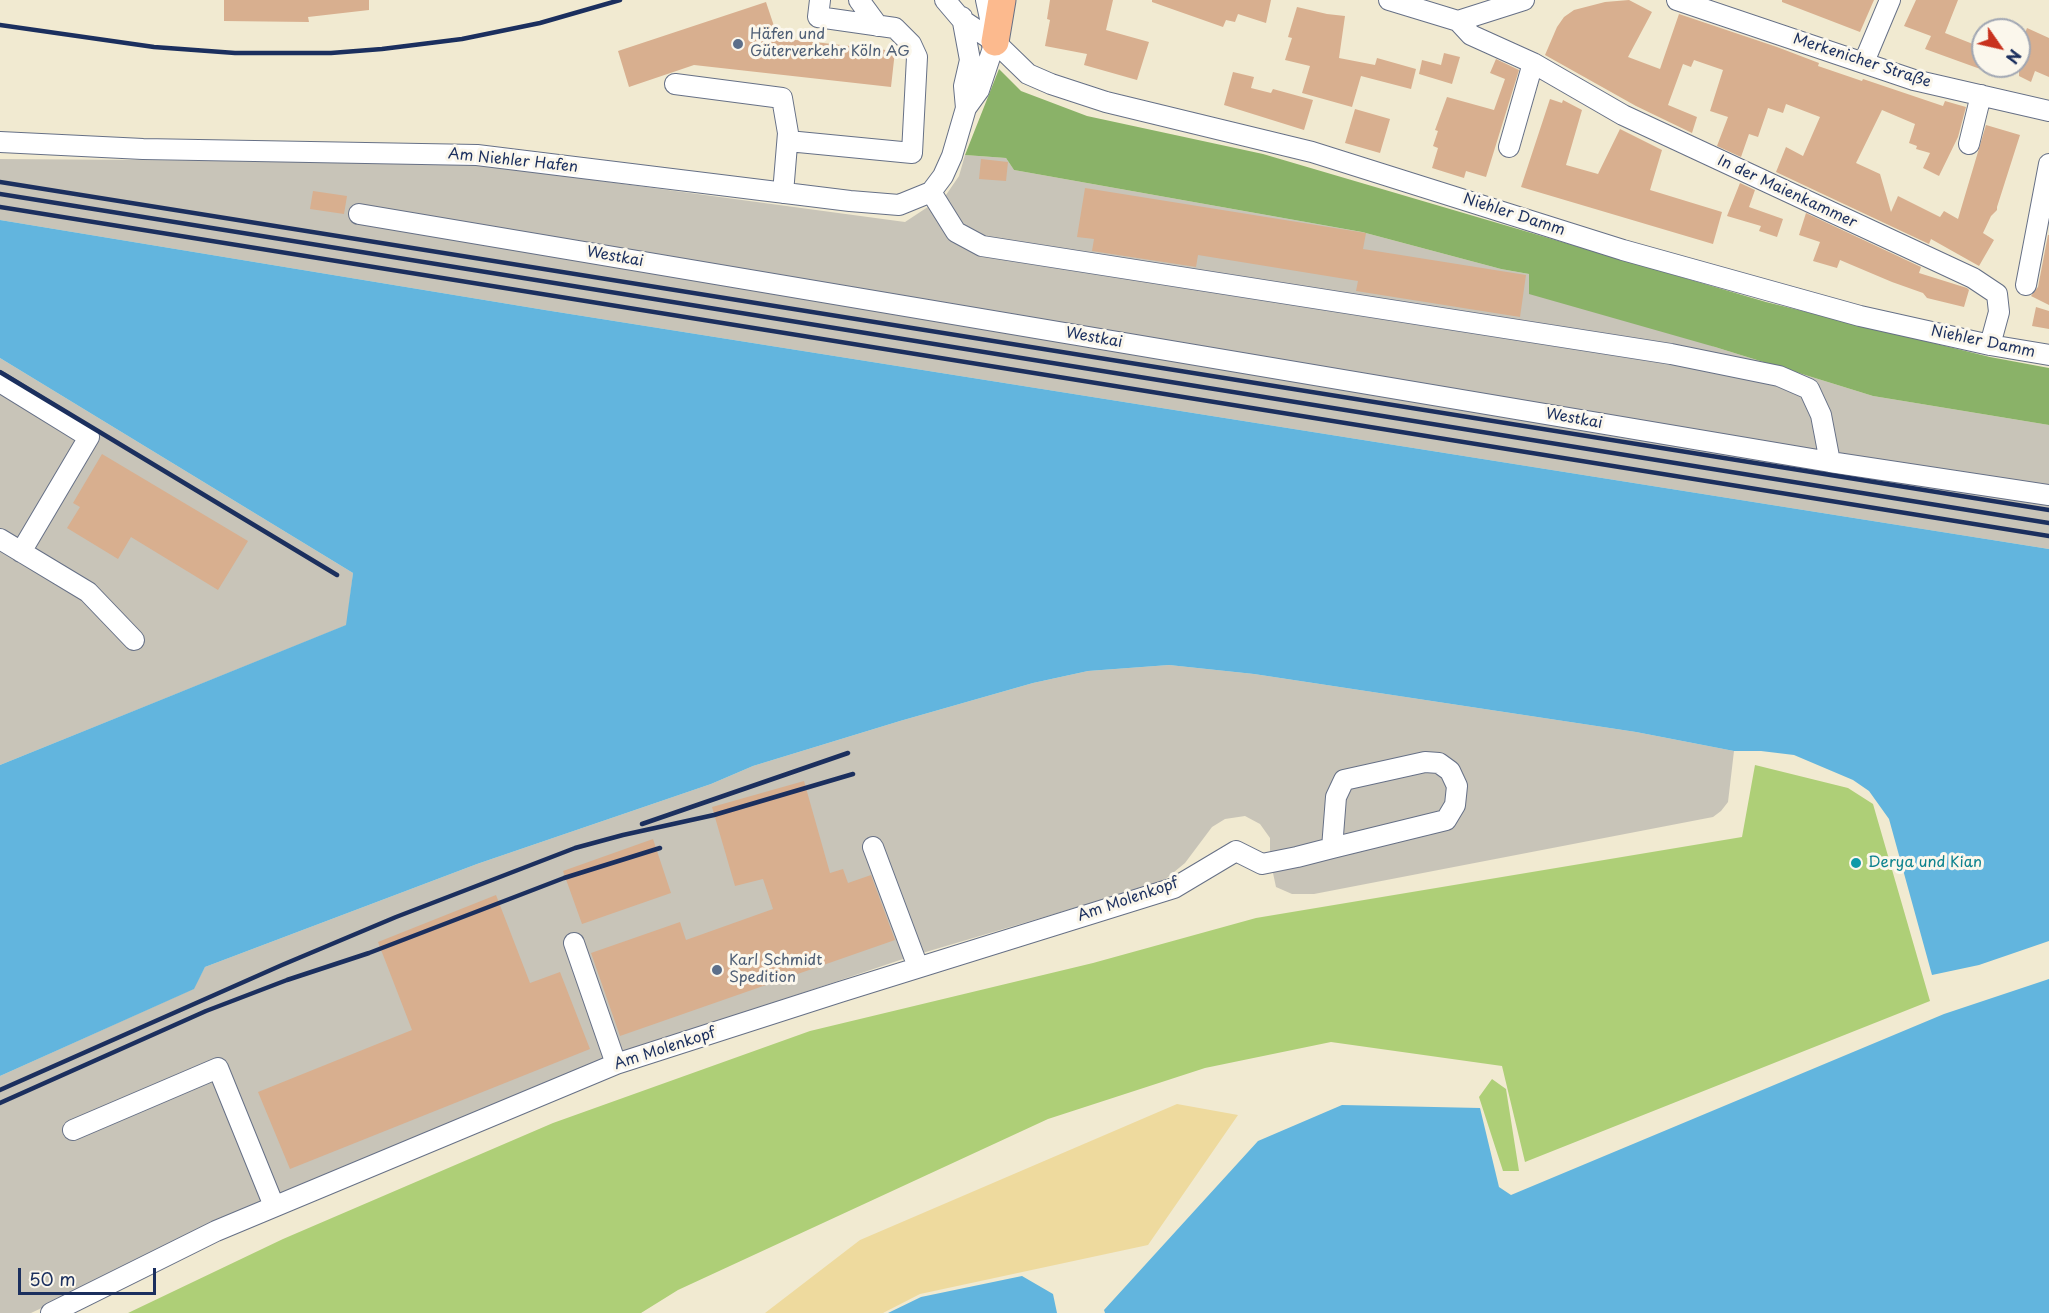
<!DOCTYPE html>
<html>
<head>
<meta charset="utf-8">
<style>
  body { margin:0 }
  #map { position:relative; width:2049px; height:1313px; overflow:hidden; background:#f1ead1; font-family:"Playpen Sans",sans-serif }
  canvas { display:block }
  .north { position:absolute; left:1971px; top:18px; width:60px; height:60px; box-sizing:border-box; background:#fbf7ec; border:2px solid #a1a7b3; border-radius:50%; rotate:124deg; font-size:16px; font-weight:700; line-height:24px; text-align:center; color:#1b2f5e }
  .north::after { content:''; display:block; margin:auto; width:21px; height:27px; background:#c8321e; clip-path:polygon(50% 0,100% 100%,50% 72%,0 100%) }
  .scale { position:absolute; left:18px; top:1268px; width:138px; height:27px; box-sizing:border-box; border:3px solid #1b2f5e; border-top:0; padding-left:8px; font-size:18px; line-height:21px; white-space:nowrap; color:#1b2f5e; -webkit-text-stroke:4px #fbf7ec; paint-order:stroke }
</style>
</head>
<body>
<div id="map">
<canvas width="2049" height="1313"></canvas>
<div class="north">N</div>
<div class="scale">50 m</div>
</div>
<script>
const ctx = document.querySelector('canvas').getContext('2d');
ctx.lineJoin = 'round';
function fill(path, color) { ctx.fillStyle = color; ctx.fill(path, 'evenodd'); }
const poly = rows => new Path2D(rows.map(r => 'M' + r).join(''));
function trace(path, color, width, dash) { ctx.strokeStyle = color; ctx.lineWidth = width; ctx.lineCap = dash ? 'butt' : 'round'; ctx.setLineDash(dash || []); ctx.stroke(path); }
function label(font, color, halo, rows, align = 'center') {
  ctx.font = font + ' "Playpen Sans",sans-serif'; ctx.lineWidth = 6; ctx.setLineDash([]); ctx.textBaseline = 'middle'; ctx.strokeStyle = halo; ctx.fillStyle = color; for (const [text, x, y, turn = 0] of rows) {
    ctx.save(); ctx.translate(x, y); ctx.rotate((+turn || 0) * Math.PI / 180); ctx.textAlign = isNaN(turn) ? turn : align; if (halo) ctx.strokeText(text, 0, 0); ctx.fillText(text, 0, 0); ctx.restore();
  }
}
const industrial = poly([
  [965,155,1006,158,1014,170,1362,232,1501,269,1529,274,1715,347,1873,396,2049,425,2049,549,545,310,0,220,0,159,140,160,475,164,905,222,946,195,959,176],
  [0,358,353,573,347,625,0,765],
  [1169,665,1254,674,1636,732,1734,751,1728,802,1721,811,1713,817,1314,894,1292,894,1276,887,1270,859,1270,838,1260,824,1245,816,1225,819,1212,827,1185,863,1162,882,909,957,627,1052,293,1189,31,1313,0,1313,0,1076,193,989,205,967,477,864,711,784,753,766,900,721,1033,683,1088,671]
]);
const green = poly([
  [1755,765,1848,788,1873,804,1930,1001,1525,1162,1502,1066,1331,1042,1205,1068,1048,1119,678,1290,641,1313,128,1313,283,1239,553,1123,810,1031,1093,963,1256,918,1742,837],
  [1492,1079,1506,1089,1519,1171,1503,1171,1479,1097]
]);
const forest = poly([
  [999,69,1021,91,1087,116,1263,154,1766,302,1990,357,2049,368,2049,425,1873,396,1715,347,1529,294,1529,274,1501,269,1362,232,1014,170,1006,158,965,155]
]);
const sand = poly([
  [1177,1104,1238,1115,1148,1245,920,1294,883,1313,765,1313,860,1240]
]);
const water = poly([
  [0,220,545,310,2049,549,2049,941,1979,965,1932,975,1889,819,1869,791,1853,780,1794,755,1761,751,1734,751,1636,732,1254,674,1169,665,1088,671,1033,683,900,721,753,766,711,784,477,864,205,967,194,989,0,1076,0,765,346,625,353,573,0,358],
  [2049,979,2049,1313,1105,1313,1104,1310,1258,1141,1342,1105,1480,1108,1499,1187,1511,1195,1944,1014],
  [1022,1276,1053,1294,1057,1313,888,1313,921,1297]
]);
const building = poly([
  [224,0,369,0,369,10,308,17,309,22,224,21],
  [1050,0,1113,0,1106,30,1149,42,1137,80,1084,65,1087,54,1045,46,1050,20,1047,19],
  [1152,0,1271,0,1266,23,1238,14,1235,22,1226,20,1223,27,1152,2],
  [1629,0,1652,12,1628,57,1660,69,1679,14,1777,47,1819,63,1818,66,1862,81,1863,79,1943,106,1945,101,1966,107,1958,137,1939,176,1923,168,1930,153,1916,149,1917,146,1909,143,1915,124,1882,110,1856,163,1880,174,1891,212,1898,196,1940,217,1944,211,1958,219,1986,125,2020,135,1997,207,1997,210,1991,216,1983,233,1994,240,1979,266,1931,239,1929,244,1776,172,1786,147,1803,156,1820,117,1786,104,1783,113,1768,108,1758,137,1749,134,1741,157,1717,146,1728,117,1710,111,1723,70,1694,60,1691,67,1683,64,1668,105,1697,117,1692,133,1636,106,1545,55,1557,27,1564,17,1574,10,1605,2],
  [1782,0,1874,0,1860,32,1782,2],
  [1916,0,1958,0,1945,33,1983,48,1983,70,1925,49,1931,36,1904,26],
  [766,2,778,38,895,51,891,87,694,65,629,87,618,51],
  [1297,7,1327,14,1345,16,1339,58,1375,65,1377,58,1416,69,1411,89,1361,76,1352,107,1302,93,1310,66,1285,60,1292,38,1288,37],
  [2027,28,2049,38,2049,77,2035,71,2031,82,2019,76,2019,48],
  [1444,53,1460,57,1452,84,1419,74,1422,60,1441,65],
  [1496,59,1519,70,1486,177,1466,171,1464,178,1432,168,1438,148,1433,146,1438,131,1435,130,1447,97,1494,110,1505,79,1490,73],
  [1233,72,1254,77,1251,88,1271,93,1273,89,1313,100,1304,130,1224,105],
  [1550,99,1562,103,1563,100,1582,110,1566,165,1598,174,1620,129,1662,150,1650,190,1722,212,1713,244,1521,187],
  [1355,109,1390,119,1380,153,1345,143],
  [981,159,1008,162,1006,181,979,179],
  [1740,183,1755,190,1749,207,1783,219,1777,237,1759,231,1761,226,1727,216],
  [1085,188,1366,233,1363,249,1526,275,1520,317,1356,291,1358,281,1198,255,1196,267,1092,251,1094,239,1077,237],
  [313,191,347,196,344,214,310,209],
  [1806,213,1921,267,1919,273,1967,288,1969,290,1964,307,1927,298,1923,293,1892,282,1840,260,1837,268,1813,261,1820,242,1799,235],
  [2048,235,2049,235,2049,305,2031,296,2038,287],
  [2036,307,2049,311,2049,329,2032,326],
  [102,454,248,541,218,590,131,537,118,559,67,528,80,507,73,503],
  [804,781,830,873,843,869,848,883,871,875,895,940,620,1036,591,953,680,922,686,940,773,909,763,879,735,886,712,807],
  [653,839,671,893,582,924,563,871],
  [496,895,530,983,560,972,590,1049,290,1169,258,1092,412,1030,378,942]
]);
const minor = poly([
  [859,0,878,26],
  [945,0,962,20,995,42,1028,74,1051,84,1106,102,1312,152,1623,250,1860,316,1990,345,2049,355],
  [1389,0,1458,21,1524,0],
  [1677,0,1914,80,2049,111],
  [962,17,970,60,964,86,966,108],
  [1458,21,1471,35,1533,63,1623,115,1973,278,1997,294,1999,312,1990,345],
  [1864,62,1890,0],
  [675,84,782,98,788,133,783,193],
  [788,141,912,153,917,57,911,44,895,28,818,17,820,0],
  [0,142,143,149,477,155,850,201,899,205,931,192,943,176,952,156,966,108,979,90,995,42,986,0],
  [1969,144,1981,95],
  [1509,147,1533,63],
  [931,192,956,232,982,246,1671,354,1779,376,1809,389,1821,415,1830,462,2049,495],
  [359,214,1830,462],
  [2026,285,2049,164],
  [0,382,89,437,21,552],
  [0,539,88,592,134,640],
  [873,847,918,967],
  [574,943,616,1064],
  [73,1130,218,1068,274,1206],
  [51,1313,216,1231,616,1064,840,992,1174,888,1236,851,1262,864,1297,857,1332,848,1446,820,1455,805,1457,786,1450,771,1439,763,1425,762,1344,780,1336,797,1332,848]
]);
const highway = poly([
  [995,42,1002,0]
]);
const rail = poly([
  [0,25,154,47,235,53,331,53,382,49,462,39,540,23,620,0],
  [0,182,2049,510],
  [0,194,2049,523],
  [0,207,2049,536],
  [0,372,337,575],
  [642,824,848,753],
  [0,1090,282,965,396,917,575,848,623,835,714,815,853,774],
  [0,1103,206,1011,287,980,369,953,564,878,660,848]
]);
const markers = [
  [738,44,6,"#5c6f8a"],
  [1856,863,6,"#0f9aa8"],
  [717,970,6,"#5c6f8a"]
];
const serviceNames = [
  ["Häfen und",750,35],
  ["Güterverkehr Köln AG",750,52],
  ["Karl Schmidt",729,961],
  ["Spedition",729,978]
];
const streetNames = [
  ["Merkenicher Straße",1862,61,18],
  ["Am Niehler Hafen",513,161,6],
  ["In der Maienkammer",1787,192,25],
  ["Niehler Damm",1514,215,18],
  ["Westkai",615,257,10],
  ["Westkai",1094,338,10],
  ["Niehler Damm",1983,342,12],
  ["Westkai",1574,419,10],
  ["Am Molenkopf",1128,900,-19],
  ["Am Molenkopf",665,1049,-18]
];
const cultureNames = [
  ["Derya und Kian",1868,863]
];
fill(industrial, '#c8c4b8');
fill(green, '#aecf77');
fill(forest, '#8ab268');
fill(sand, '#eeda9e');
fill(water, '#62b5de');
fill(building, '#d8af8f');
trace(minor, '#667086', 22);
trace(highway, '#667086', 29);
trace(minor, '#fff', 20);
trace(highway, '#fcba8e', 27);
trace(rail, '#1b2f5e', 4.5);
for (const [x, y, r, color] of markers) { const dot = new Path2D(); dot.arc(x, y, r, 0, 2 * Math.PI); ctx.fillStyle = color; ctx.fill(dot); trace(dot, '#fbf7ec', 2); }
label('15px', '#4e5e75', '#fbf7ec', serviceNames, 'left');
label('15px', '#1b2f5e', '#fbf7ec', streetNames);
label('15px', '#0d838f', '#fbf7ec', cultureNames, 'left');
</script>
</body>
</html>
